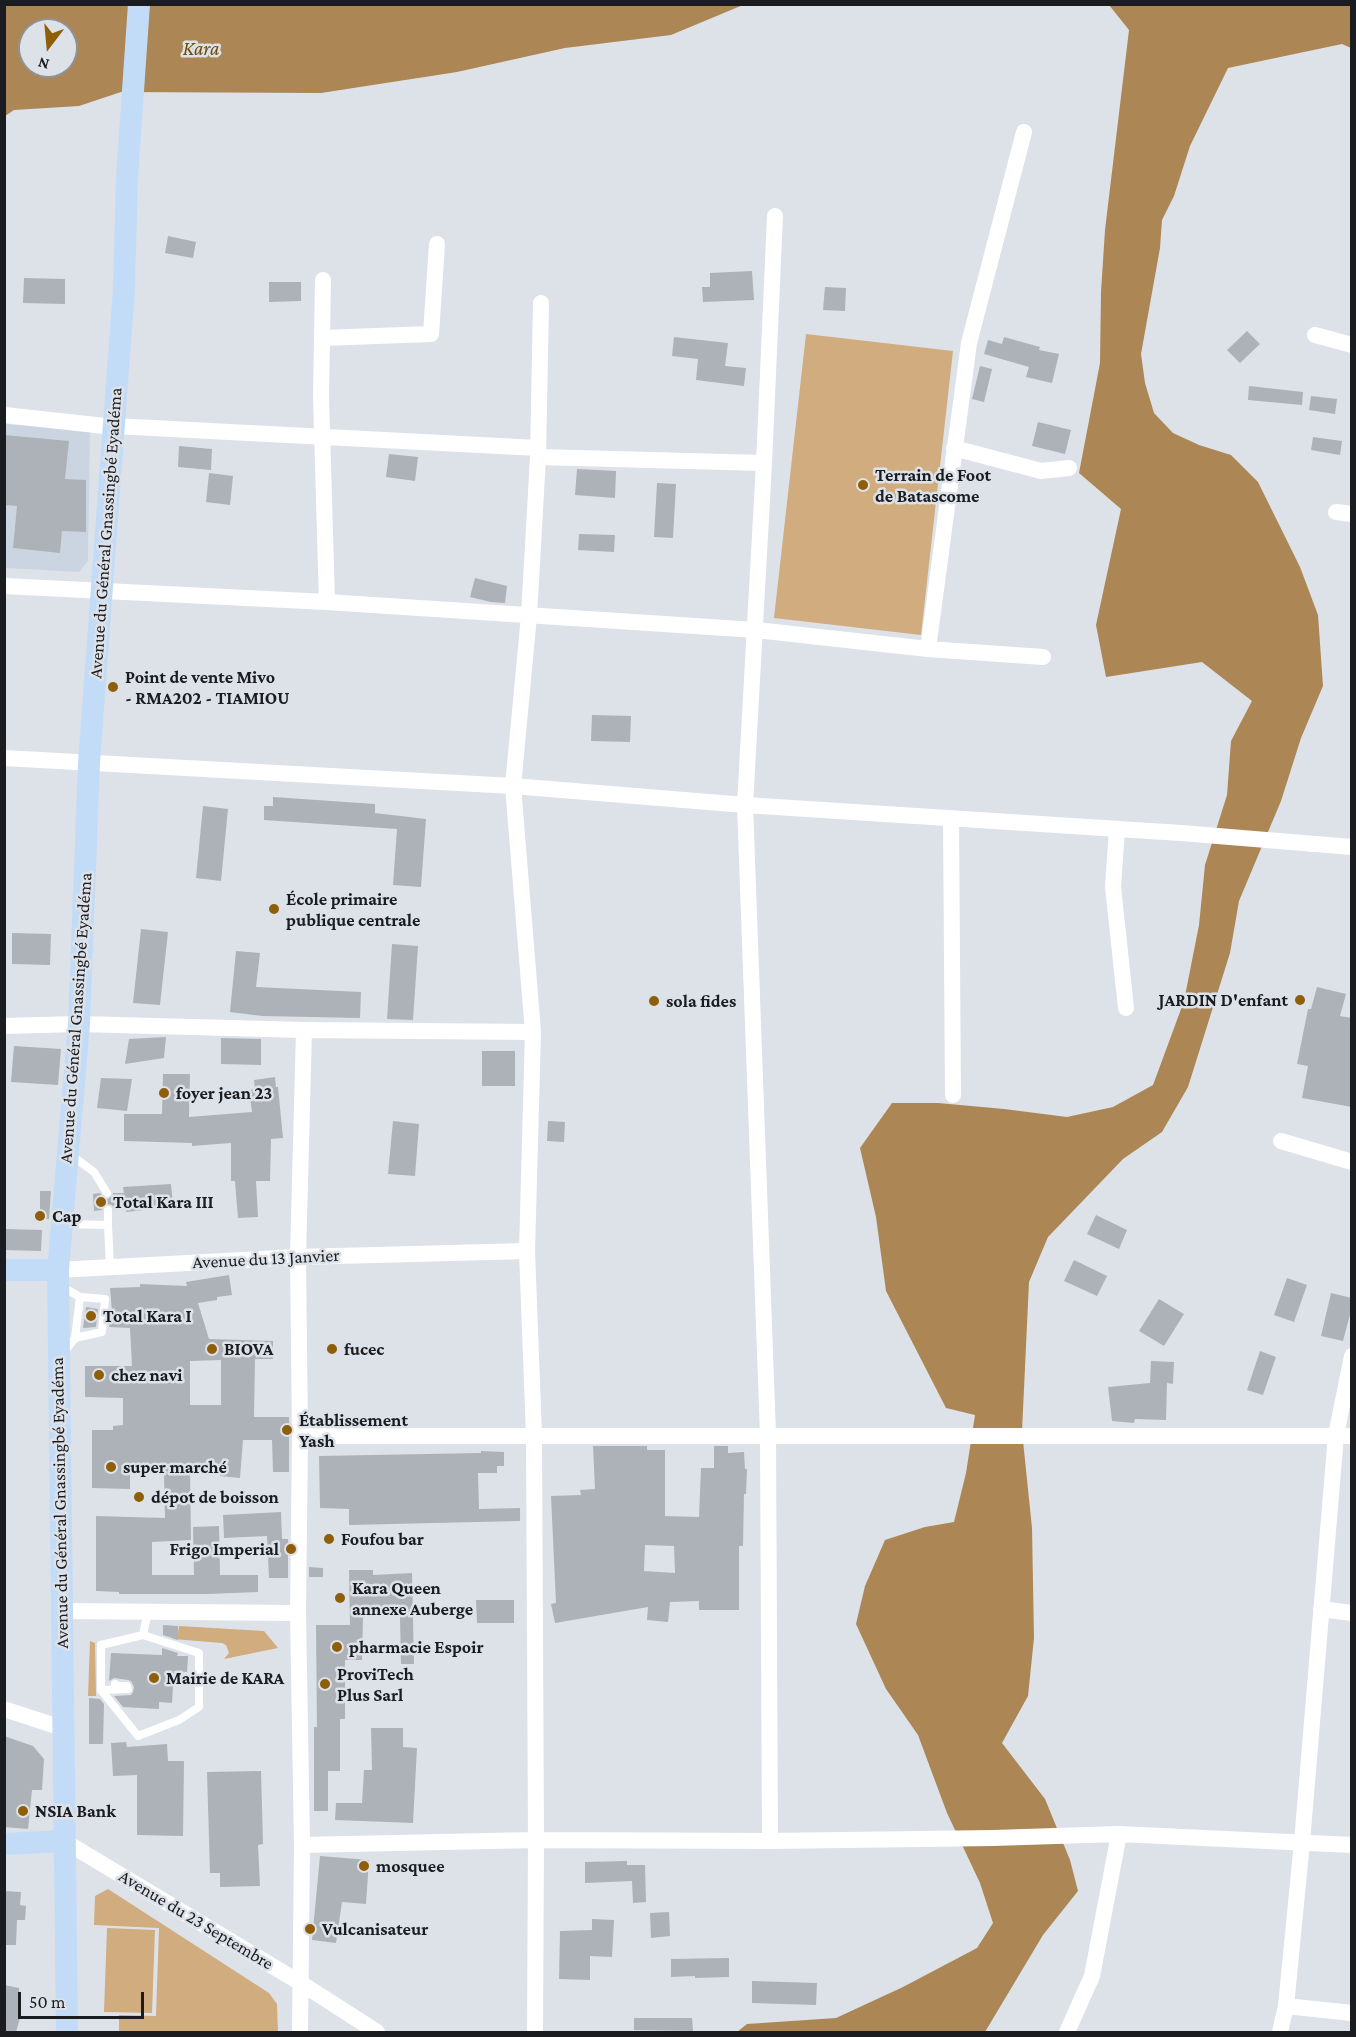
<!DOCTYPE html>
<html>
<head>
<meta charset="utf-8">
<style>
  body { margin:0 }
  #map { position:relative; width:1356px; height:2037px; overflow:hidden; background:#dde2e9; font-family:"Crimson Pro",serif }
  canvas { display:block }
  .frame { position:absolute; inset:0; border:6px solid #1b1c1f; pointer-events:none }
  .north { position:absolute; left:18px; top:18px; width:60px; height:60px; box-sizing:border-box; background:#dde2e9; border:2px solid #8f9398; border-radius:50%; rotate:196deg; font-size:16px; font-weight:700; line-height:24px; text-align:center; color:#1b1c1f }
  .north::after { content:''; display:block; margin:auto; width:21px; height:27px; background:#8e5e09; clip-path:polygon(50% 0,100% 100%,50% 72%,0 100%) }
  .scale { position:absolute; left:18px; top:1992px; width:126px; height:27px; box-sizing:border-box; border:3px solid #1b1c1f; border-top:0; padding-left:8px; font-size:18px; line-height:21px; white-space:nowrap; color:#1b1c1f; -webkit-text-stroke:4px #dde2e9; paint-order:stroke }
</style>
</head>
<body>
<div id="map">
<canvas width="1356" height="2037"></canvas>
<div class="frame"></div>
<div class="north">N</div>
<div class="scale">50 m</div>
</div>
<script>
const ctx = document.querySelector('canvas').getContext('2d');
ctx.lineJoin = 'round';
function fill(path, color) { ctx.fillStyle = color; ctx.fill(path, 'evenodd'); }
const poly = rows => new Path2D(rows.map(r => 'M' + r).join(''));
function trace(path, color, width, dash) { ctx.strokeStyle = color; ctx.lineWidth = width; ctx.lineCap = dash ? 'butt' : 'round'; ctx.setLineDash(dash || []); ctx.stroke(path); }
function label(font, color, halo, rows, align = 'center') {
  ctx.font = font + ' "Crimson Pro",serif'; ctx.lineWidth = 5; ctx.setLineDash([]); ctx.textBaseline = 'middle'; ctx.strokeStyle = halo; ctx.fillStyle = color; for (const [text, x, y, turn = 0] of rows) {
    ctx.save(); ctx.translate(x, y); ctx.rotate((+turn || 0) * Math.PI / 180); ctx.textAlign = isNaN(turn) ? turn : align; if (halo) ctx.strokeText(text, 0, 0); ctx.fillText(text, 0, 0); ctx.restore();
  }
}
const built = poly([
  [4,424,90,431,88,561,79,572,5,568]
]);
const green = poly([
  [806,334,953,351,921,635,774,618],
  [179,1626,264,1631,278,1648,224,1659,229,1653,226,1645,222,1643,173,1639,173,1634,178,1634],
  [90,1641,95,1643,96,1696,88,1696],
  [108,1889,269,1993,277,2004,278,2032,119,2032,119,2015,156,2016,159,1928,94,1925,95,1896],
  [107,1928,155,1930,152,2013,104,2012]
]);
const water = poly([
  [5,5,743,5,671,35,565,48,457,72,321,93,121,92,79,106,14,110,5,116],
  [30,30,66,30,66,66,30,66],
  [1109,5,1351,5,1351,48,1342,44,1228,68,1190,146,1174,196,1162,220,1160,248,1141,354,1145,383,1154,413,1173,433,1199,445,1231,455,1258,482,1300,567,1318,615,1323,686,1301,738,1281,801,1239,901,1230,953,1188,1087,1162,1132,1123,1159,1048,1237,1029,1282,1022,1431,1032,1528,1034,1638,1028,1696,1002,1743,1045,1799,1070,1860,1078,1891,1043,1935,985,2032,737,2032,747,2024,836,2018,903,1987,977,1948,993,1923,980,1883,947,1813,918,1735,886,1689,856,1624,865,1586,885,1540,925,1527,954,1522,966,1473,975,1415,946,1408,886,1291,876,1217,860,1148,892,1103,938,1103,1004,1109,1067,1117,1113,1107,1153,1085,1184,1001,1199,925,1205,865,1227,795,1231,741,1252,701,1202,662,1106,677,1096,625,1121,509,1079,473,1100,363,1101,292,1105,230,1129,30]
]);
const building = poly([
  [168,236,196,242,193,258,165,253],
  [752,271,754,300,703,302,702,287,710,287,710,273],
  [24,278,65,279,65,304,23,303],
  [269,282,301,282,301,301,269,302],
  [825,287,846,288,845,311,823,310],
  [1247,331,1260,344,1240,363,1227,350],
  [674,337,728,343,725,366,746,368,744,386,696,380,698,359,672,356],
  [1004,337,1040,347,1039,350,1059,354,1052,383,1026,377,1029,367,984,354,988,340,1002,344],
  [980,366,992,369,984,402,972,399],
  [1249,386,1303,392,1302,405,1248,400],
  [1311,396,1337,399,1335,414,1309,410],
  [1038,422,1071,430,1065,454,1032,446],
  [4,435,69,441,65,479,86,480,86,532,62,531,60,553,13,548,17,506,4,505],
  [1313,437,1342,441,1340,455,1311,450],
  [179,446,212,449,211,470,178,467],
  [389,454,418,457,415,481,386,477],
  [577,469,616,471,615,498,575,495],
  [209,473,233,476,230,505,206,502],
  [657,483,676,484,673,538,654,537],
  [579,534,615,535,614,552,578,550],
  [475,578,507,586,505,603,491,602,470,597],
  [592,715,631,716,630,742,591,741],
  [273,797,375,804,375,813,426,819,421,887,393,885,397,829,264,820,264,806,273,806],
  [203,806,228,809,221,881,196,878],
  [141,929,168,932,160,1005,133,1003],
  [12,933,51,934,50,965,12,964],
  [392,944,418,946,413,1020,387,1019],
  [236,951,260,953,256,987,361,992,360,1018,262,1016,230,1012],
  [1317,987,1346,994,1340,1016,1352,1018,1352,1107,1302,1098,1308,1066,1297,1064,1308,1009,1311,1009],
  [166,1037,164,1058,125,1064,129,1039],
  [221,1038,261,1039,261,1065,221,1064],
  [14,1046,61,1049,58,1085,11,1082],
  [482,1051,515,1051,515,1086,482,1086],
  [163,1074,190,1074,189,1117,252,1112,249,1090,255,1089,254,1080,275,1077,276,1087,278,1087,283,1138,271,1139,270,1181,256,1181,258,1217,238,1218,235,1181,231,1181,231,1143,192,1146,192,1143,124,1141,124,1114,162,1114],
  [101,1078,132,1079,127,1111,97,1108],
  [393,1121,419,1124,415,1176,388,1174],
  [548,1121,565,1122,564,1142,547,1141],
  [171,1184,173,1206,145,1208,145,1210,126,1212,126,1209,114,1210,112,1205,107,1204,103,1206,102,1210,94,1211,93,1194,100,1193,104,1198,108,1199,112,1196,113,1193,124,1193,123,1187],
  [40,1191,51,1191,49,1219,40,1219],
  [1096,1215,1127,1230,1119,1249,1087,1234],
  [4,1229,42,1230,41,1251,4,1250],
  [1074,1260,1107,1276,1097,1296,1064,1281],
  [229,1275,232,1295,217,1297,217,1300,198,1303,209,1339,273,1341,273,1359,255,1359,254,1417,289,1417,289,1472,273,1472,272,1440,243,1440,240,1478,220,1476,221,1466,190,1468,191,1540,152,1542,152,1575,194,1575,193,1527,219,1526,220,1575,258,1575,258,1592,208,1594,119,1594,119,1592,96,1591,96,1516,165,1518,164,1474,130,1474,130,1489,92,1488,92,1430,113,1430,113,1426,123,1425,123,1398,85,1397,85,1366,132,1366,130,1328,109,1327,112,1311,110,1288,140,1287,140,1284,187,1286,186,1282],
  [221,1360,221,1405,190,1405,190,1361],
  [1287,1278,1307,1285,1294,1322,1274,1315],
  [1331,1293,1352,1298,1352,1307,1343,1341,1321,1336],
  [1159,1299,1184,1314,1164,1346,1139,1331],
  [86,1307,98,1309,96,1327,83,1328],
  [1260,1351,1276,1357,1263,1395,1247,1390],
  [1151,1361,1174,1362,1173,1384,1167,1383,1166,1420,1135,1419,1134,1423,1112,1421,1108,1387,1150,1383],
  [593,1446,647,1446,647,1450,665,1450,665,1516,699,1517,701,1468,714,1468,714,1446,728,1446,728,1453,744,1452,745,1469,747,1469,746,1494,744,1494,743,1546,739,1546,739,1610,699,1610,699,1601,670,1602,668,1622,647,1620,648,1607,555,1623,551,1604,556,1603,551,1496,581,1495,580,1490,595,1489],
  [645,1545,674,1546,675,1573,644,1571],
  [481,1451,504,1452,504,1466,497,1466,497,1473,478,1473,479,1509,520,1508,520,1521,349,1525,349,1509,320,1508,319,1456,481,1453],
  [281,1512,282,1539,288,1539,288,1578,269,1578,267,1536,224,1538,223,1515],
  [309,1567,323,1568,323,1577,309,1577],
  [349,1570,373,1570,373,1575,412,1573,414,1664,401,1664,400,1617,363,1617,362,1660,345,1660,345,1719,340,1719,340,1771,328,1771,328,1811,314,1811,314,1727,317,1727,316,1625,350,1625],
  [476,1600,514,1600,514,1623,477,1623],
  [163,1625,178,1626,178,1640,163,1635],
  [162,1648,178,1653,177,1656,188,1656,187,1672,174,1671,172,1703,159,1702,159,1709,123,1707,114,1696,131,1695,133,1692,134,1687,131,1681,128,1680,114,1678,109,1681,111,1653,162,1655],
  [89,1698,100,1699,104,1704,103,1744,89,1744],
  [371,1728,403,1728,403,1747,417,1748,413,1823,335,1820,336,1803,362,1803,364,1770,372,1770],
  [4,1736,33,1746,44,1759,42,1790,32,1790,28,1829,4,1827],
  [126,1742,127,1747,167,1744,168,1761,184,1761,183,1836,137,1835,137,1775,113,1776,111,1743],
  [261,1771,263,1844,258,1845,260,1886,220,1887,220,1873,210,1873,207,1772],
  [320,1856,369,1860,366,1904,342,1902,336,1943,312,1940],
  [627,1861,627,1865,645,1865,646,1902,633,1903,632,1881,585,1883,585,1862],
  [4,1891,21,1892,20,1905,26,1906,25,1920,17,1920,16,1945,4,1945],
  [669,1912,670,1936,651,1938,650,1913],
  [592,1919,614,1920,612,1957,590,1956,590,1980,559,1979,560,1931,592,1930],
  [729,1958,729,1977,695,1978,695,1976,671,1977,671,1959],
  [752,1981,817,1983,816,2005,752,2003],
  [4,1985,19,1988,20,2018,16,2032,4,2032],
  [634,2018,692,2018,693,2031,634,2030]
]);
const lane = poly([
  [71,1155,94,1172,107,1193],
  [108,1210,108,1225],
  [64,1224,108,1225,110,1267],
  [61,1286,80,1297,75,1338,65,1351],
  [75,1338,102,1332,105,1299,80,1297],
  [143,1635,199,1653,199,1707,179,1720,138,1736,101,1690,101,1645,143,1635],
  [143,1635,148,1611],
  [101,1690,128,1689,127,1686,115,1686,115,1684]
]);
const street = poly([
  [323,280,321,397,327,602],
  [1315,335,1352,345],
  [322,338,431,334,437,244],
  [4,415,114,427],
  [114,426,538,448],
  [954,448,1041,471,1069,468],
  [538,457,764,463],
  [1336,512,1352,514],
  [4,586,327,602,756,630,928,649,1043,657],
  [928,649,969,343,1024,132],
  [4,758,513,786,745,805,1181,833,1352,847],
  [951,819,953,1095],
  [1117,829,1113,887,1126,1008],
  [4,1026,79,1024,304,1030,533,1032],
  [1281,1141,1352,1162],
  [58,1270,298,1257,527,1251],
  [300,1436,1352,1436],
  [1321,1609,1352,1613],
  [61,1611,298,1613],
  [4,1709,62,1728],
  [64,1841,299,1982,377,2032],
  [770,1841,768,1435,745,805,764,463,775,216],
  [302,1845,536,1840,770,1841,993,1838,1119,1834,1352,1845],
  [1286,2006,1352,2013],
  [300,2032,302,1845,298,1613,300,1436,298,1257,304,1030],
  [535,2032,536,1840,534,1435,527,1251,533,1032,513,786,529,616,538,457,541,303],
  [1067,2032,1092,1976,1119,1834],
  [1280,2032,1286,2006,1302,1842,1336,1435,1352,1356]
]);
const secondary = poly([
  [4,1270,58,1270],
  [4,1844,64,1841],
  [67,2032,58,1270,79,1024,89,763,124,288,127,177,139,4]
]);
const markers = [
  [863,485,6,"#8e5e09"],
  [113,687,6,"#8e5e09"],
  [274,909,6,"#8e5e09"],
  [1300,1000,6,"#8e5e09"],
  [654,1001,6,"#8e5e09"],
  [164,1093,6,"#8e5e09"],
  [101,1202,6,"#8e5e09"],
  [40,1216,6,"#8e5e09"],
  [91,1316,6,"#8e5e09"],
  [212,1349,6,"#8e5e09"],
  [332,1349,6,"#8e5e09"],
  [99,1375,6,"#8e5e09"],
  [287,1430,6,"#8e5e09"],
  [111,1467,6,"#8e5e09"],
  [139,1497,6,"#8e5e09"],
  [329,1539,6,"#8e5e09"],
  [291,1549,6,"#8e5e09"],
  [340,1598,6,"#8e5e09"],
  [337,1647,6,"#8e5e09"],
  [154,1678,6,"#8e5e09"],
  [325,1684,6,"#8e5e09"],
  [23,1811,6,"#8e5e09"],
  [364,1866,6,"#8e5e09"],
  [310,1929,6,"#8e5e09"]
];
const poiNames = [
  ["Terrain de Foot",875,475],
  ["de Batascome",875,496],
  ["Point de vente Mivo",125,677],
  ["- RMA202 - TIAMIOU",125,698],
  ["École primaire",286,899],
  ["publique centrale",286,920],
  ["JARDIN D'enfant",1288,1000,"right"],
  ["sola fides",666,1001],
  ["foyer jean 23",176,1093],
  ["Total Kara III",113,1202],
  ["Cap",52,1216],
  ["Total Kara I",103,1316],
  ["BIOVA",224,1349],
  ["fucec",344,1349],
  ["chez navi",111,1375],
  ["Établissement",299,1420],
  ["Yash",299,1441],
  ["super marché",123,1467],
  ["dépot de boisson",151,1497],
  ["Foufou bar",341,1539],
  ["Frigo Imperial",279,1549,"right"],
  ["Kara Queen",352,1588],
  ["annexe Auberge",352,1609],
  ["pharmacie Espoir",349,1647],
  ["ProviTech",337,1674],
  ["Plus Sarl",337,1695],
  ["Mairie de KARA",166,1678],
  ["NSIA Bank",35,1811],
  ["mosquee",376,1866],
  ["Vulcanisateur",322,1929]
];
const streetNames = [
  ["Avenue du Général Gnassingbé Eyadéma",106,533,-86],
  ["Avenue du Général Gnassingbé Eyadéma",76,1018,-86],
  ["Avenue du 13 Janvier",266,1259,-3],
  ["Avenue du Général Gnassingbé Eyadéma",60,1503,-91],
  ["Avenue du 23 Septembre",196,1920,31]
];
const waterNames = [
  ["Kara",201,49]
];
fill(built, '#cbd5e1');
fill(green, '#d0ac7e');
fill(water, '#ac8654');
fill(building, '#adb2b8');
trace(lane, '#fff', 8);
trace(street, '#fff', 16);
trace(secondary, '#c2dcf8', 22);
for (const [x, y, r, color] of markers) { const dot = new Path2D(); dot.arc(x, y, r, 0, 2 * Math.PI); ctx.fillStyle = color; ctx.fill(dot); trace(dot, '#dde2e9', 2); }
label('bold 18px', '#1b1c1f', '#dde2e9', poiNames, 'left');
label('18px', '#1b1c1f', '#dde2e9', streetNames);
label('italic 20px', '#724b0c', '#dde2e9', waterNames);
</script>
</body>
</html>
